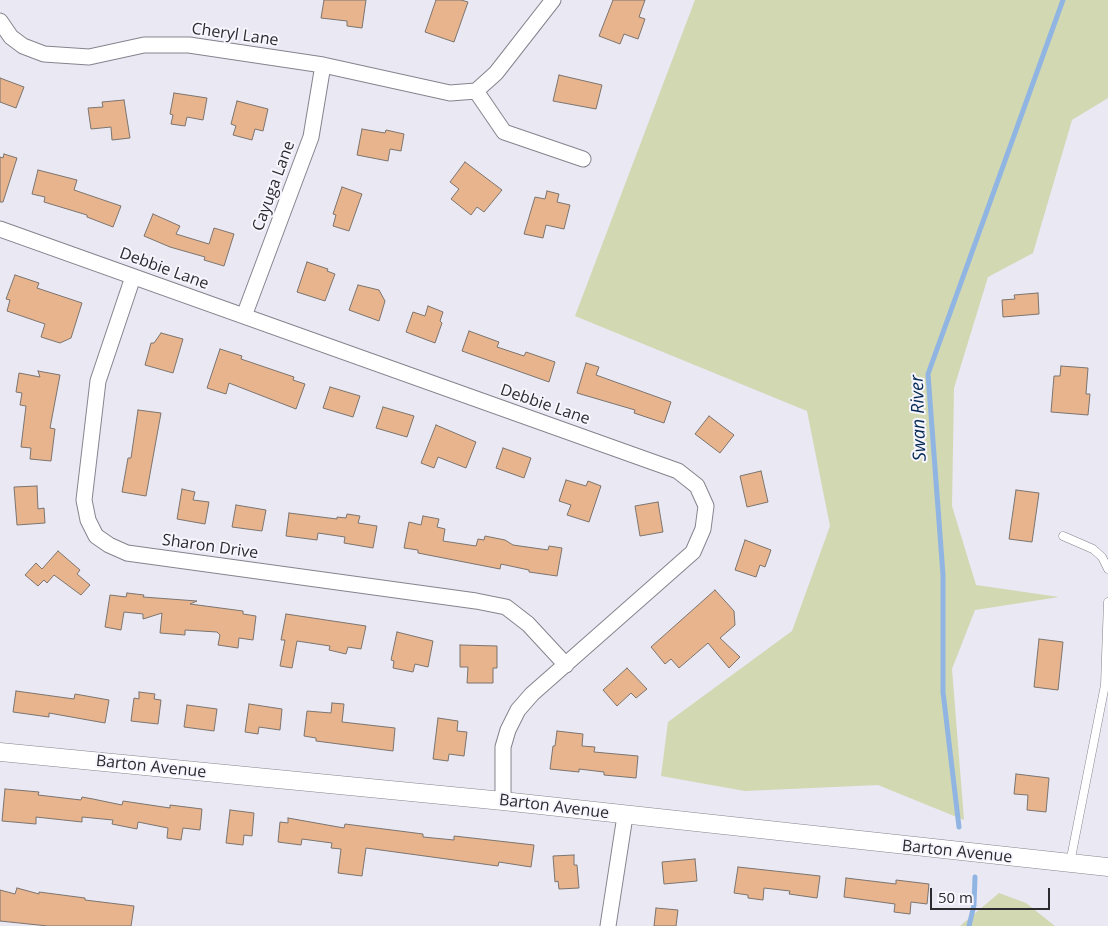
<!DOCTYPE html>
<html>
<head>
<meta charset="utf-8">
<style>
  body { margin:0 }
  #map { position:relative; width:1108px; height:926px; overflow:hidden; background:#e9e8f3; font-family:"Open Sans",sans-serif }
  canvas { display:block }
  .scale { position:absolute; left:930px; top:888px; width:120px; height:22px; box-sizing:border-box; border:2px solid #2c2b2f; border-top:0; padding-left:6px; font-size:15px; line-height:18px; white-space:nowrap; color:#2c2b2f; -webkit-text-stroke:4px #f7f6ff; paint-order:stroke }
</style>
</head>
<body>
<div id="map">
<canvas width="1108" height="926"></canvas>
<div class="scale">50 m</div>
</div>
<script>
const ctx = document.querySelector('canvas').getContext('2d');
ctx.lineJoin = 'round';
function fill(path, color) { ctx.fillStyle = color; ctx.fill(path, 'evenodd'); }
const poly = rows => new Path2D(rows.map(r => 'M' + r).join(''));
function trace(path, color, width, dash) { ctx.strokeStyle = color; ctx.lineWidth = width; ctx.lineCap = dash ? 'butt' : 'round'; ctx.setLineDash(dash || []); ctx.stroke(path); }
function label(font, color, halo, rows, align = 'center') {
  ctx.font = font + ' "Open Sans",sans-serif'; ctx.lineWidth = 4; ctx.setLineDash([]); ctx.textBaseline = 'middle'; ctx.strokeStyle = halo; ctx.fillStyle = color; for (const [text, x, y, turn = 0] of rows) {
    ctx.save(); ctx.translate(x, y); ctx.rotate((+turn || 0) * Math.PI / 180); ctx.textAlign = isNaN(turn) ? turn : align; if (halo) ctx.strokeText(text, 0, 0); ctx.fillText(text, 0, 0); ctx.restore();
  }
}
const green = poly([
  [695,0,1108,0,1108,98,1072,120,1033,253,988,277,954,388,952,506,976,585,1059,597,975,610,952,669,964,820,878,785,745,791,661,776,668,722,792,631,830,526,807,411,575,316],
  [999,893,1026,903,1055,926,960,926]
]);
const stream = poly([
  [959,827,943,692,943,575,928,374,1063,0],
  [969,926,974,905,975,877]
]);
const building = poly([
  [324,0,366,0,362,28,347,26,347,21,321,18,324,0],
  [436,0,461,0,468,2,454,42,425,32,436,0],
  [613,0,645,0,639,17,645,19,638,39,624,34,620,44,599,36,613,0],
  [559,75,602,85,596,109,553,101,559,75],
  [0,78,24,87,16,108,0,102,0,78],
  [174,93,207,98,203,120,187,117,185,126,171,124,173,115,170,114,174,93],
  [124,100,130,138,112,140,111,127,91,129,88,108,103,107,102,102,124,100],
  [237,101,268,109,263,131,255,129,252,140,233,135,236,126,231,124,237,101],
  [362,129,385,133,386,130,404,134,401,151,390,149,388,161,357,155,362,129],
  [4,154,17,158,3,202,0,202,0,157,3,158,4,154],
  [465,162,502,190,484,212,477,207,471,215,451,199,459,189,450,182,465,162],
  [38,170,77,180,74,190,121,206,113,227,87,217,87,215,44,202,45,197,32,194,38,170],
  [342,187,362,194,349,231,333,226,336,215,333,214,342,187],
  [547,191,559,194,557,202,570,205,564,229,546,225,543,238,524,234,535,197,545,199,547,191],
  [153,214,180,226,176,234,209,244,214,228,234,234,224,266,204,260,205,257,170,247,144,236,153,214],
  [307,262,328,269,327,271,335,274,325,301,297,292,307,262],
  [15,275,39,283,37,288,82,303,71,338,60,343,41,337,45,324,7,311,10,300,6,299,15,275],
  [358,285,379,290,385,301,379,321,349,310,358,285],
  [1038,293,1039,314,1003,317,1002,300,1015,299,1014,295,1038,293],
  [428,306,443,312,440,321,442,323,435,343,406,332,413,312,425,316,428,306],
  [469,331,499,342,497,347,524,356,526,352,555,362,549,382,462,351,469,331],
  [161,333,183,339,173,373,145,365,151,343,154,343,161,333],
  [220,349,242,356,241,359,294,377,293,380,305,384,296,409,229,383,226,394,207,388,220,349],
  [586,363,599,367,596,375,671,402,664,423,634,413,635,410,577,393,586,363],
  [1061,366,1088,368,1086,394,1090,394,1088,415,1051,412,1054,376,1060,376,1061,366],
  [38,371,60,375,50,428,55,429,51,461,30,459,31,448,21,447,26,406,20,405,22,393,16,392,19,373,40,377,38,371],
  [330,387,360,396,353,417,323,408,330,387],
  [383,407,414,416,407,437,376,428,383,407],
  [138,410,161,413,146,496,122,492,128,458,131,458,138,410],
  [709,416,734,435,720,453,695,434,709,416],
  [436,425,476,442,466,468,438,457,434,468,421,463,436,425],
  [503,448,531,458,524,478,496,468,503,448],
  [761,471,768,502,747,507,740,476,761,471],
  [566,480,586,486,588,481,601,486,589,522,567,515,571,505,559,501,566,480],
  [37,486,38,509,44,508,45,523,17,525,14,487,37,486],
  [182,489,195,492,193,500,209,502,205,524,177,519,182,489],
  [1016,490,1039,493,1032,542,1009,539,1016,490],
  [658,502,663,532,640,536,635,506,658,502],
  [236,505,266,510,262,531,232,527,236,505],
  [289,513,337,519,337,517,346,518,347,514,360,516,358,523,377,526,373,548,344,543,345,537,318,533,317,540,286,536,289,513],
  [423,516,439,519,437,527,445,529,443,541,476,546,478,539,484,540,485,536,505,540,513,545,548,550,549,546,562,548,557,576,529,572,529,570,501,564,500,569,418,553,418,550,404,548,409,522,421,525,423,516],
  [745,540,771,550,765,567,760,565,756,577,735,570,745,540],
  [58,551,80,570,77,574,90,585,81,595,54,575,47,583,44,580,38,586,25,575,36,563,42,569,58,551],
  [715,590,734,611,735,625,720,638,740,657,729,668,708,643,679,668,671,659,665,664,651,647,715,590],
  [127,593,144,595,143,597,197,601,190,604,243,611,243,614,256,616,253,640,239,638,238,648,218,645,220,635,217,632,185,630,185,635,160,633,162,613,143,619,143,614,124,612,121,630,105,627,110,595,126,597,127,593],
  [286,614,366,626,361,649,348,647,346,654,329,650,330,646,297,641,292,668,280,666,285,640,281,640,286,614],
  [397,632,433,641,428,667,415,664,413,672,393,668,394,661,391,660,397,632],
  [1039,639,1063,642,1058,690,1034,687,1039,639],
  [460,645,497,646,497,668,493,668,493,683,467,683,468,667,460,667,460,645],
  [627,668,647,689,636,698,631,693,617,706,603,690,627,668],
  [16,691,74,699,75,694,109,700,105,723,49,713,49,717,13,712,16,691],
  [139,692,155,694,154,699,161,700,158,724,131,721,134,698,139,699,139,692],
  [332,703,344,704,342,722,395,728,393,751,316,741,316,738,304,736,307,711,331,713,332,703],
  [249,704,282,709,280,730,259,727,258,734,245,732,249,704],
  [187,705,217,709,214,731,184,727,187,705],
  [438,718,458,721,457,731,467,732,464,756,449,754,448,761,433,759,438,718],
  [557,731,583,734,582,746,595,747,594,752,638,756,636,778,604,775,604,772,579,769,579,772,550,769,553,746,555,746,557,731],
  [1016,774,1049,778,1046,812,1027,810,1028,795,1014,794,1016,774],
  [5,789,39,792,38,795,81,800,82,797,93,799,122,805,123,801,170,808,170,805,202,809,200,830,183,828,181,840,167,838,168,828,138,822,137,829,112,824,113,820,82,817,82,822,36,817,36,824,2,821,5,789],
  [230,810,254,813,252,836,244,835,243,845,226,843,230,810],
  [288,818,344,828,345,824,423,834,423,837,454,840,454,836,534,845,531,867,499,862,498,866,366,848,362,876,338,873,341,849,331,848,332,843,302,839,301,845,278,842,280,822,288,823,288,818],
  [574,855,574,865,577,865,579,888,559,889,558,881,555,882,553,856,574,855],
  [695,859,697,881,664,884,662,862,695,859],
  [738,867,820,876,817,898,789,894,790,891,764,888,763,900,748,898,748,895,734,893,738,867],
  [846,878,896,884,896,880,929,884,927,904,911,902,910,914,894,912,895,904,844,897,846,878],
  [17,888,39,894,39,892,85,898,85,900,134,906,131,926,48,926,0,921,0,890,15,894,17,888],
  [656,908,678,910,676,926,654,926,656,908]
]);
const service = poly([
  [1063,536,1093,549,1102,557,1108,569],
  [1070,863,1105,685,1108,602]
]);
const minor = poly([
  [0,21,11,37,23,46,44,54,89,57,144,45,189,45,323,65,450,93,476,91],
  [476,91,504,132,583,159],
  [476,91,496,73,553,0],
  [0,229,678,471,697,486,706,506,703,529,693,552,532,694,518,710,508,730,503,747,503,801],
  [133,277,98,381,84,500,88,520,96,536,109,545,127,553,476,601,506,607,528,624,566,665],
  [244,316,311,137,323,65],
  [608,926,625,816]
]);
const tertiary = poly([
  [0,752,503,801,1108,867]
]);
const streetNames = [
  ["Cheryl Lane",235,35,8],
  ["Cayuga Lane",274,186,-70],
  ["Debbie Lane",164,269,20],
  ["Debbie Lane",545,405,19],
  ["Sharon Drive",210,547,8],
  ["Barton Avenue",151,767,6],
  ["Barton Avenue",554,807,7],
  ["Barton Avenue",957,852,6]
];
const waterNames = [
  ["Swan River",919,418,-92]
];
fill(green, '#d2d8b2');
trace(stream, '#91b5e3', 5);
fill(building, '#e7b48e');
trace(building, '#7c746e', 1);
trace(service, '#85848e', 9);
trace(minor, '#85848e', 17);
trace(tertiary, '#85848e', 19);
trace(service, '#fff', 8);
trace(minor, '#fff', 15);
trace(tertiary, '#fff', 18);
label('16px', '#2c2b2f', '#f7f6ff', streetNames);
label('italic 18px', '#052953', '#f7f6ff', waterNames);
</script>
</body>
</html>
